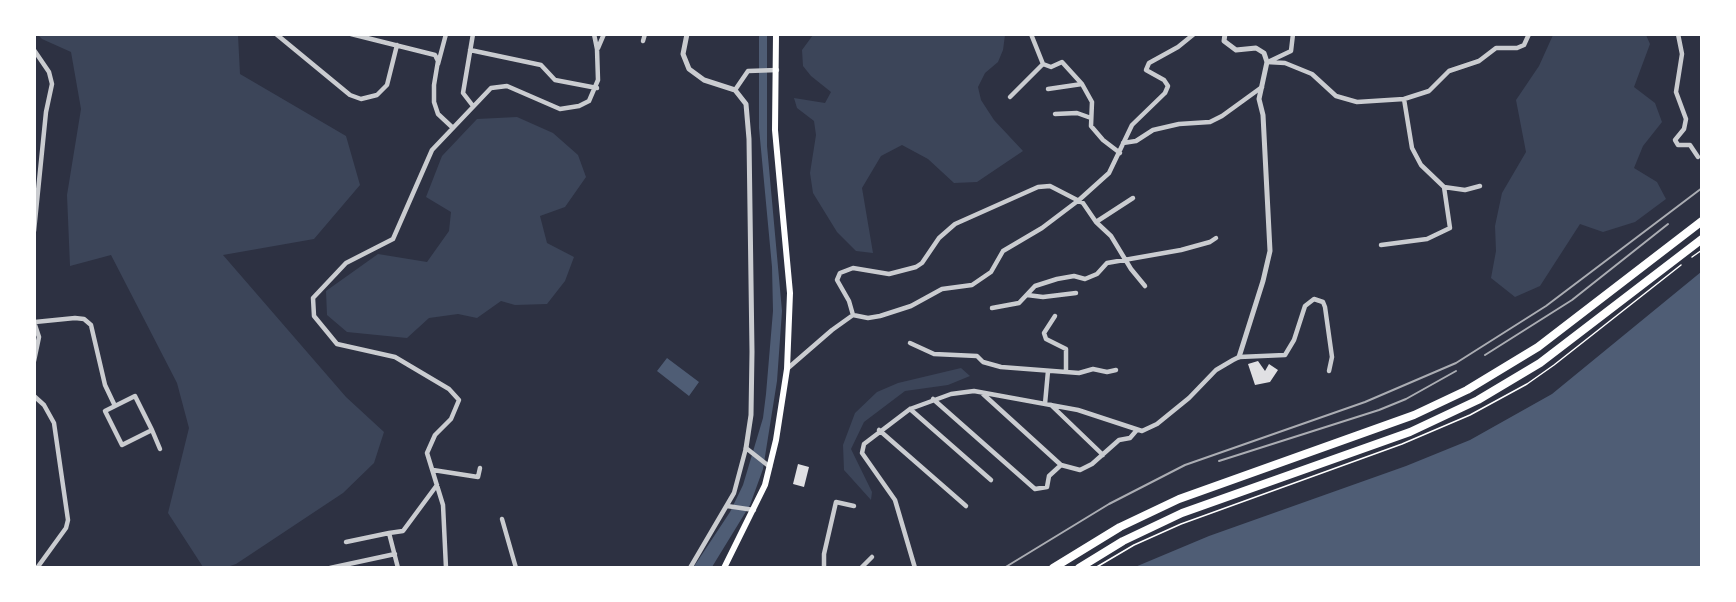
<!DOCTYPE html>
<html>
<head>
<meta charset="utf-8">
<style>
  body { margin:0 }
  #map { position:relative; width:1736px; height:602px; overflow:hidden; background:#2d3142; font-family:Commissioner,sans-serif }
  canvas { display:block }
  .frame { position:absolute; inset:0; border:36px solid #fff; pointer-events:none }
</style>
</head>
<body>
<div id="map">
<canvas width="1736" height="602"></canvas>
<div class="frame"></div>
</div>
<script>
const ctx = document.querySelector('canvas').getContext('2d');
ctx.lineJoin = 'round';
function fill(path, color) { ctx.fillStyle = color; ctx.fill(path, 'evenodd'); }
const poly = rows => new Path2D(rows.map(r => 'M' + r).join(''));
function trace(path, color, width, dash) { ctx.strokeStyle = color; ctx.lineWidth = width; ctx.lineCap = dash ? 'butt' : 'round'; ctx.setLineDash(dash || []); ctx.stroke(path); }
const green = poly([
  [38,35,238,35,240,74,346,136,360,185,314,239,223,255,346,397,384,432,374,463,343,493,236,564,227,567,203,567,168,513,189,428,177,383,111,255,70,266,67,195,81,109,71,52,42,39],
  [813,35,1005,35,1003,50,998,62,985,73,978,87,981,100,994,120,1023,151,977,182,954,183,928,159,902,145,881,156,862,188,873,253,856,251,837,232,813,193,810,173,816,135,814,121,797,108,794,98,825,103,831,92,811,76,803,66,802,50],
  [1553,35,1646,35,1650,44,1634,87,1655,103,1662,122,1643,146,1634,168,1657,182,1666,199,1635,222,1603,232,1580,224,1540,286,1515,297,1491,278,1496,251,1495,226,1502,193,1526,152,1516,100,1539,66],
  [517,117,553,133,578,155,586,177,565,207,540,216,547,243,574,257,565,281,547,304,515,305,501,301,477,318,458,314,429,318,407,338,347,332,327,315,326,291,378,254,427,262,449,231,451,212,426,197,442,156,477,119],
  [961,368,970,376,948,385,905,391,864,422,851,449,872,492,871,500,844,470,843,445,855,413,877,392,898,383]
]);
const water = poly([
  [759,35,767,35,767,146,782,311,777,381,763,469,750,505,712,567,693,568,730,512,743,485,763,418,766,394,773,311,772,267,759,128],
  [1701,272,1701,567,1135,567,1209,536,1406,466,1470,440,1552,394],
  [667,358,699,382,689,396,657,371]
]);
const building = poly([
  [1258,361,1265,371,1269,364,1278,370,1270,382,1255,385,1248,364],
  [798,464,809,467,804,487,793,484]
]);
const path = poly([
  [1692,257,1702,250],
  [1095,568,1134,545,1181,524,1402,444,1470,415,1527,384,1554,365,1681,265]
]);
const minor = poly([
  [276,34,350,95,361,99,377,95,387,85,397,45],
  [351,34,435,55,438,61,434,85,434,102,438,114,453,128],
  [473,34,463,93,473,106],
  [1031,34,1043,64,1051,67,1062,62,1082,84,1092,102,1091,126,1103,140,1120,153],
  [1678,34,1682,54,1676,92,1686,119,1684,129,1675,140,1678,145,1690,145,1698,157],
  [643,41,645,34],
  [598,48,604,34],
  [34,50,49,72,52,84,46,112,34,231],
  [470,50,541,65,555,80,597,88],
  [1270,61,1291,51,1293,34],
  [1267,62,1285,63,1312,74,1336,96,1357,102,1404,99,1429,91,1449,71,1479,61,1496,48,1517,48,1524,45,1529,34],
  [438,64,446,34],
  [1048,89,1082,84],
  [735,90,748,71,777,70],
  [1010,97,1043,64],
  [1404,99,1412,148,1421,165,1444,187,1465,190,1480,186],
  [1055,114,1077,113,1091,118],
  [1123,143,1136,141,1153,130,1179,124,1210,122,1222,116,1262,87],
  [1096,222,1133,198],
  [1381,245,1427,239,1450,228,1444,187],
  [1027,295,1043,297,1076,293],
  [992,308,1019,303,1035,286,1057,279,1074,276,1085,279,1097,274,1107,263,1181,250,1210,242,1216,238],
  [853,315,868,318,880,316,911,306,942,289,972,285,991,272,1003,251,1042,228,1079,200,1109,173,1132,125,1165,93,1168,86,1164,80,1146,70,1149,63,1178,47,1194,34],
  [1055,316,1044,333,1046,339,1066,349,1066,372],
  [34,322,39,337,34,361],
  [35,322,75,318,84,319,91,325,105,385,115,406],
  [910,343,934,354,977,356,983,362,1001,367,1079,373,1093,369,1107,372,1116,370],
  [787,369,832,330,853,315,849,301,837,280,840,273,853,268,889,274,916,267,922,263,939,238,955,224,1038,187,1050,186,1083,203,1096,222,1111,236,1131,269,1145,286],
  [983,394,1061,465],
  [34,396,44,405,54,423,68,520,66,528,37,568],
  [135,396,152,430,122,445,105,411,135,396],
  [933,399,1035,489,1047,487,1049,476,1061,465,1080,470,1092,464,1119,440,1130,438,1136,431],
  [1045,404,1048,371],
  [1051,405,1103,455],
  [910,409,991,480],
  [152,430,160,449],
  [879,430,966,506],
  [746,448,770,467],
  [433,470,478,477,480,468],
  [727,506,754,510],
  [502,519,516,568],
  [389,533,403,531,437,485],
  [346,542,389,533,398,568],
  [330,568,395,554],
  [446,568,443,505,427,453,435,435,451,419,459,400,449,389,395,357,337,344,314,316,313,298,346,263,393,239,432,150,491,88,507,86,560,109,579,106,589,101,598,80,597,49,594,34],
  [690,568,734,493,746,448],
  [824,568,824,554,836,502,854,506],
  [861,568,872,557],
  [915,568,895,500,862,453,864,444,910,409,951,394,974,391,1078,410,1142,431,1157,424,1189,398,1216,370,1233,360,1239,357,1285,355,1294,340,1305,306,1314,299,1323,302,1325,307,1332,357,1329,371]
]);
const tertiary = poly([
  [687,34,683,54,689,69,704,80,735,90,746,104,749,139,752,352,751,415,746,448],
  [1225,34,1224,41,1236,50,1256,48,1264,53,1267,62,1259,99,1263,115,1270,251,1263,281,1239,357]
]);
const secondary = poly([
  [724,568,765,485,776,440,787,369,790,293,775,130,776,34]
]);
const trunk = poly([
  [1053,568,1120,527,1179,499,1414,415,1467,390,1538,347,1702,221],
  [1079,568,1123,541,1182,513,1410,432,1478,400,1540,363,1702,239]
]);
const rail = poly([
  [1485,355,1572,300,1668,224],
  [1219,461,1379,410,1406,399,1456,371],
  [1004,568,1109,504,1185,465,1365,402,1456,363,1546,306,1702,188]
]);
fill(green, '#3c4559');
fill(water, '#4f5d75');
fill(building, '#e0e0e3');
trace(path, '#fff', 1.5);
trace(minor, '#caccd0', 4.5);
trace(tertiary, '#caccd0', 5);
trace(secondary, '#fff', 6);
trace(trunk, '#fff', 8);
trace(rail, '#abadb3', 2);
</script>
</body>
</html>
